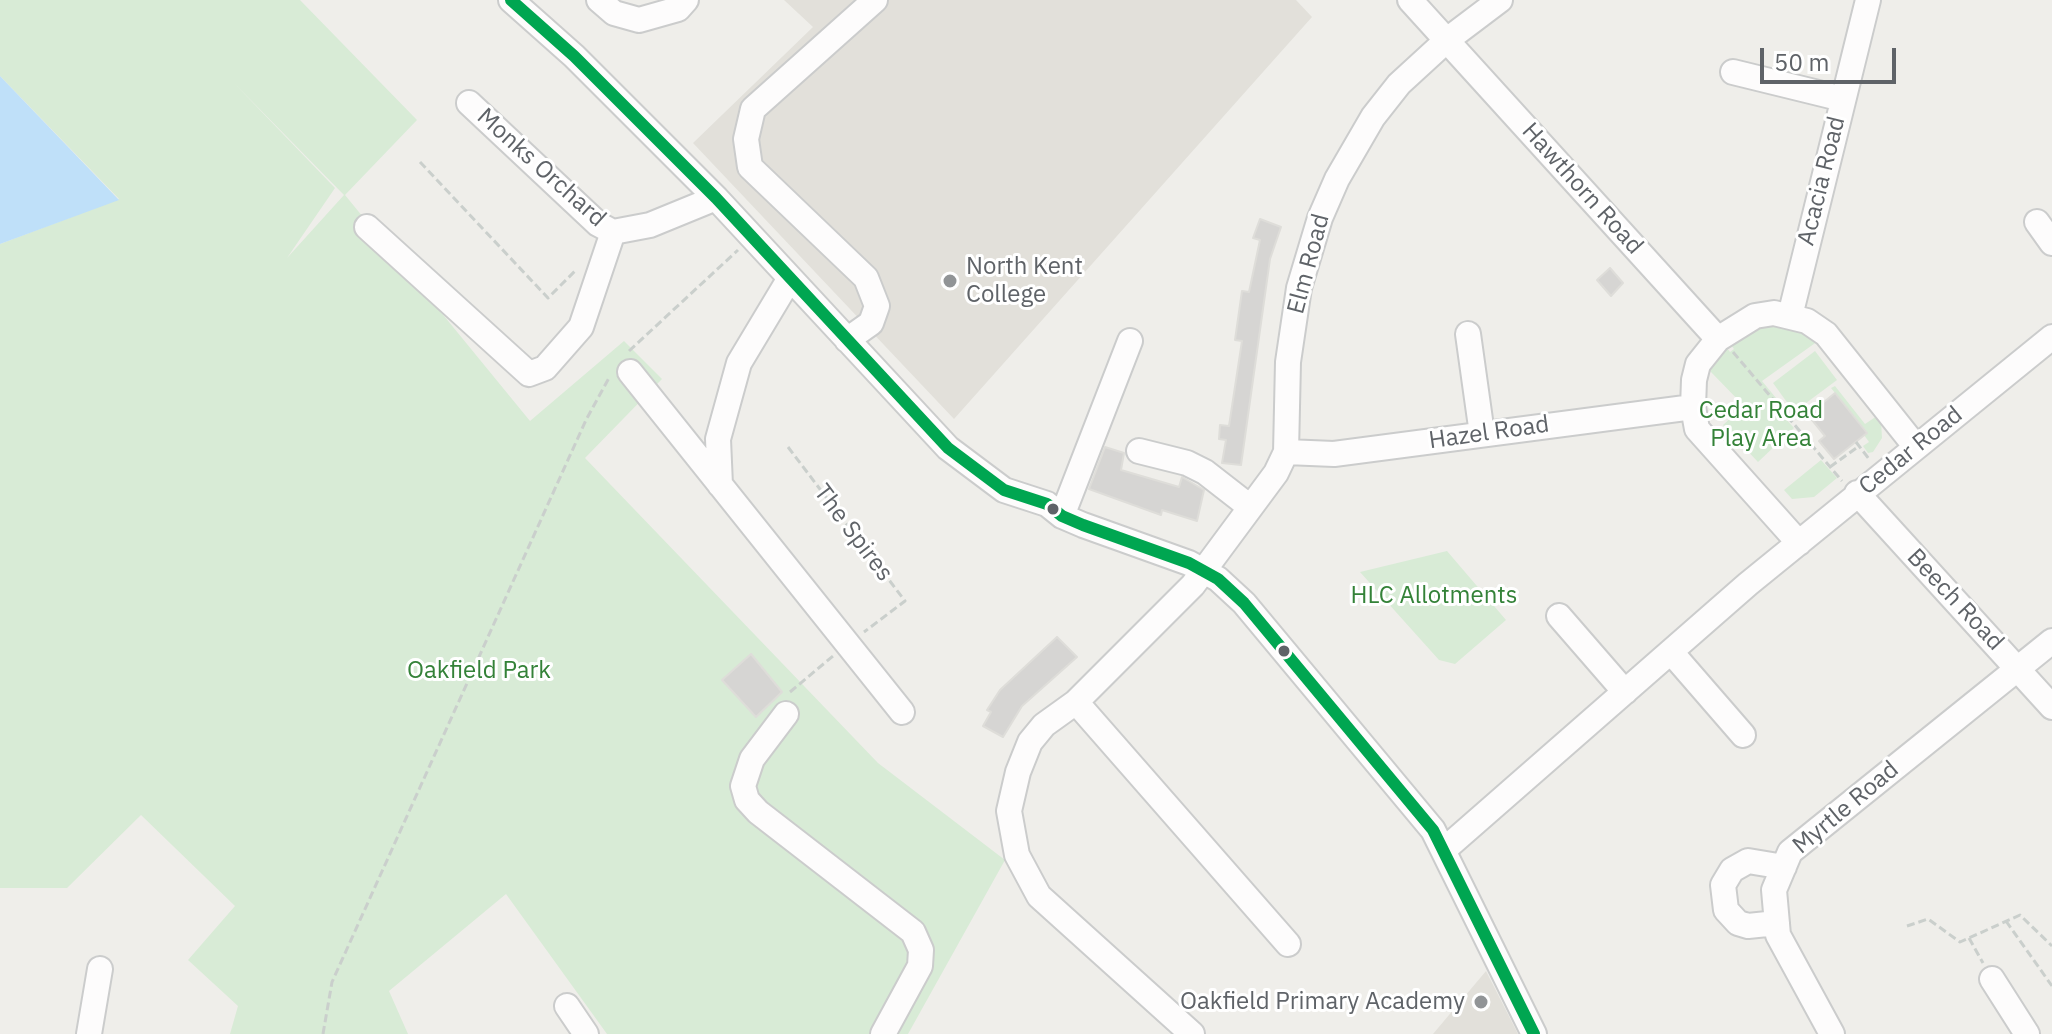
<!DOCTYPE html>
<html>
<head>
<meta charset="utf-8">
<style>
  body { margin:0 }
  #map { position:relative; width:2052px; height:1034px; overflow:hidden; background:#efeeea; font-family:"IBM Plex Sans",sans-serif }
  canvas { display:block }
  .scale { position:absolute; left:1760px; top:48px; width:136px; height:36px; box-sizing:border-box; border:4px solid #5f6368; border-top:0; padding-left:10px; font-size:24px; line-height:28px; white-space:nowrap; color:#5f6368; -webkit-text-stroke:6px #fff; paint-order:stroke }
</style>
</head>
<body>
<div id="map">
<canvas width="2052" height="1034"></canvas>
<div class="scale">50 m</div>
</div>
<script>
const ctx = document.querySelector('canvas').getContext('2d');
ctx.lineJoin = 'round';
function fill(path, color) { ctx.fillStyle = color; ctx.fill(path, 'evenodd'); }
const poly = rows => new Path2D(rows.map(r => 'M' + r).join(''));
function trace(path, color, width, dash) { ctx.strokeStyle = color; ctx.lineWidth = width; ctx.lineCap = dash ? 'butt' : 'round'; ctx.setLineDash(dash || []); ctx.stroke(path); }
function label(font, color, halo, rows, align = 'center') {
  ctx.font = font + ' "IBM Plex Sans",sans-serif'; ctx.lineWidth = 6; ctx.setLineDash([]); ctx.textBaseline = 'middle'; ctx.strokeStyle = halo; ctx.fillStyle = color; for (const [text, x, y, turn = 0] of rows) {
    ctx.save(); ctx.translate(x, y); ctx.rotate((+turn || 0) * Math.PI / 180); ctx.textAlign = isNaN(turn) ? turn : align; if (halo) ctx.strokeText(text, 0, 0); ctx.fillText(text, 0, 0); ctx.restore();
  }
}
const education = poly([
  [784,0,1296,0,1312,17,954,419,693,143,813,27],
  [1486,971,1518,1034,1433,1034]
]);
const green = poly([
  [0,0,300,0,417,120,345,195,530,421,624,341,662,379,585,458,878,763,1005,860,908,1034,607,1034,506,894,389,991,408,1034,230,1034,238,1006,188,960,235,906,141,815,67,888,0,888,0,244,119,199,0,76],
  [233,82,344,195,287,258,335,188],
  [1763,324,1796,326,1818,341,1762,381,1790,415,1786,419,1794,428,1758,462,1723,425,1744,406,1710,371,1724,344,1730,352,1734,349,1727,340],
  [1815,351,1837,380,1794,412,1773,383],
  [1835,386,1865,424,1877,416,1881,421,1882,438,1873,452,1868,453,1863,446,1869,442,1864,435,1867,432,1831,388],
  [1821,460,1837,478,1814,497,1792,499,1784,490],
  [1447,551,1506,620,1455,664,1439,660,1360,572]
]);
const water = poly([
  [0,76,119,200,0,244]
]);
const building = poly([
  [1260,219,1281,227,1270,259,1241,465,1222,463,1226,440,1219,439,1220,425,1229,426,1242,341,1235,340,1242,291,1249,292,1260,240,1253,238,1260,219],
  [1610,268,1623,283,1611,296,1597,280,1610,268],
  [1835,393,1867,433,1834,459,1819,441,1825,436,1808,415,1835,393],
  [1105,447,1124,453,1121,470,1179,487,1182,477,1204,490,1197,521,1162,510,1161,515,1089,489,1105,447],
  [1057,637,1077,657,1022,706,1003,737,983,726,991,712,987,710,1000,690,1057,637],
  [751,654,782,692,756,717,722,680,751,654]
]);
const path = poly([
  [420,162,548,298,577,269],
  [629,351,738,250],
  [1733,352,1842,481],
  [1856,442,1869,459],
  [788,447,905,601,864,632],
  [1830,467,1859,446],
  [790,692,833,656],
  [2006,921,2052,986],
  [1907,926,1928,919,1960,942,2020,915,2052,946],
  [1969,938,1983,963],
  [323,1034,332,982,586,420,610,376]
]);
const minor = poly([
  [511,0,574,56,716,198,948,448,1004,490,1047,504,1062,516,1083,525,1189,563,1218,579,1244,603,1433,830,1534,1034],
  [599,0,614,13,639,20,678,9,686,0],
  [1410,0,1718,339],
  [1733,72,1843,99],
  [469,103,598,224,613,232,650,225,716,198],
  [2037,222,2052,243],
  [367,227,529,374,545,368,581,327,613,232],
  [1790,316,1868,0],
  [1468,334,1482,434],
  [847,340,871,323,877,306,866,278,750,167,746,139,753,109,875,0],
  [630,372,902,712],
  [1139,451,1187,463,1205,472,1250,507],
  [1286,452,1334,454,1693,407],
  [720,485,718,439,739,363,790,278],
  [1857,493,2052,707],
  [1062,516,1130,341],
  [1799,543,1697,429,1693,407,1694,380,1698,364,1718,339,1755,316,1774,313,1807,321,1826,334,1916,447],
  [1559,616,1625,692],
  [1671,652,1743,735],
  [1076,702,1288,944],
  [786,714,752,759,743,786,747,800,758,812,913,932,921,950,920,966,883,1034],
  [1445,849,1748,584,2052,337],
  [1777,923,1748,926,1738,923,1726,910,1723,885,1732,870,1748,861,1784,867],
  [1992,979,2027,1034],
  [567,1006,586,1034],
  [89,1034,100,969],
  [1192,1034,1039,896,1017,855,1009,811,1018,772,1030,742,1044,725,1076,702,1193,585,1276,473,1286,452,1288,362,1299,288,1320,218,1337,179,1373,117,1399,84,1447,40,1500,0],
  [1832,1034,1778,935,1774,890,1790,852,2052,641]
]);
const bus1 = poly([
  [511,0,574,56,716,198,948,448,1004,490,1047,504,1062,516,1083,525,1189,563,1218,579,1244,603,1433,830,1534,1034]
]);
const markers = [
  [950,281,8,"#919496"],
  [1053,509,7,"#5f6368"],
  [1284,651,7,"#5f6368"],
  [1481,1002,8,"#919496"]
];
const streetNames = [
  ["Monks Orchard",541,168,42],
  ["Acacia Road",1822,181,-76],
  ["Hawthorn Road",1582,189,48],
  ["Elm Road",1309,264,-75],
  ["Hazel Road",1489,433,-8],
  ["Cedar Road",1911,451,-39],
  ["The Spires",853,533,53],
  ["Beech Road",1955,600,47],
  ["Myrtle Road",1846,808,-40]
];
const poiNames = [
  ["North Kent",966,267],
  ["College",966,295],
  ["Oakfield Primary Academy",1465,1002,"right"]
];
const parkNames = [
  ["Cedar Road",1761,411],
  ["Play Area",1761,439],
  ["HLC Allotments",1434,596],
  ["Oakfield Park",479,671]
];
fill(education, '#e2e0da');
fill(green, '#d8ebd6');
fill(water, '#bfe0f9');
fill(building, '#d6d5d3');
trace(building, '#deddd9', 2);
trace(minor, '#cbcccc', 28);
trace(path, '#cacfcc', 3, [8, 4]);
trace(minor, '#fdfcfc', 24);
trace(bus1, '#00a651', 12);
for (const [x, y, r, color] of markers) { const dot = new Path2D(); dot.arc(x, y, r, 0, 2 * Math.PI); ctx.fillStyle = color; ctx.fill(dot); trace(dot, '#fff', 3); }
label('24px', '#5f6368', '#fff', streetNames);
label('24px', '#5f6368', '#fff', poiNames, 'left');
label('24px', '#348238', '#fff', parkNames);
</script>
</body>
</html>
